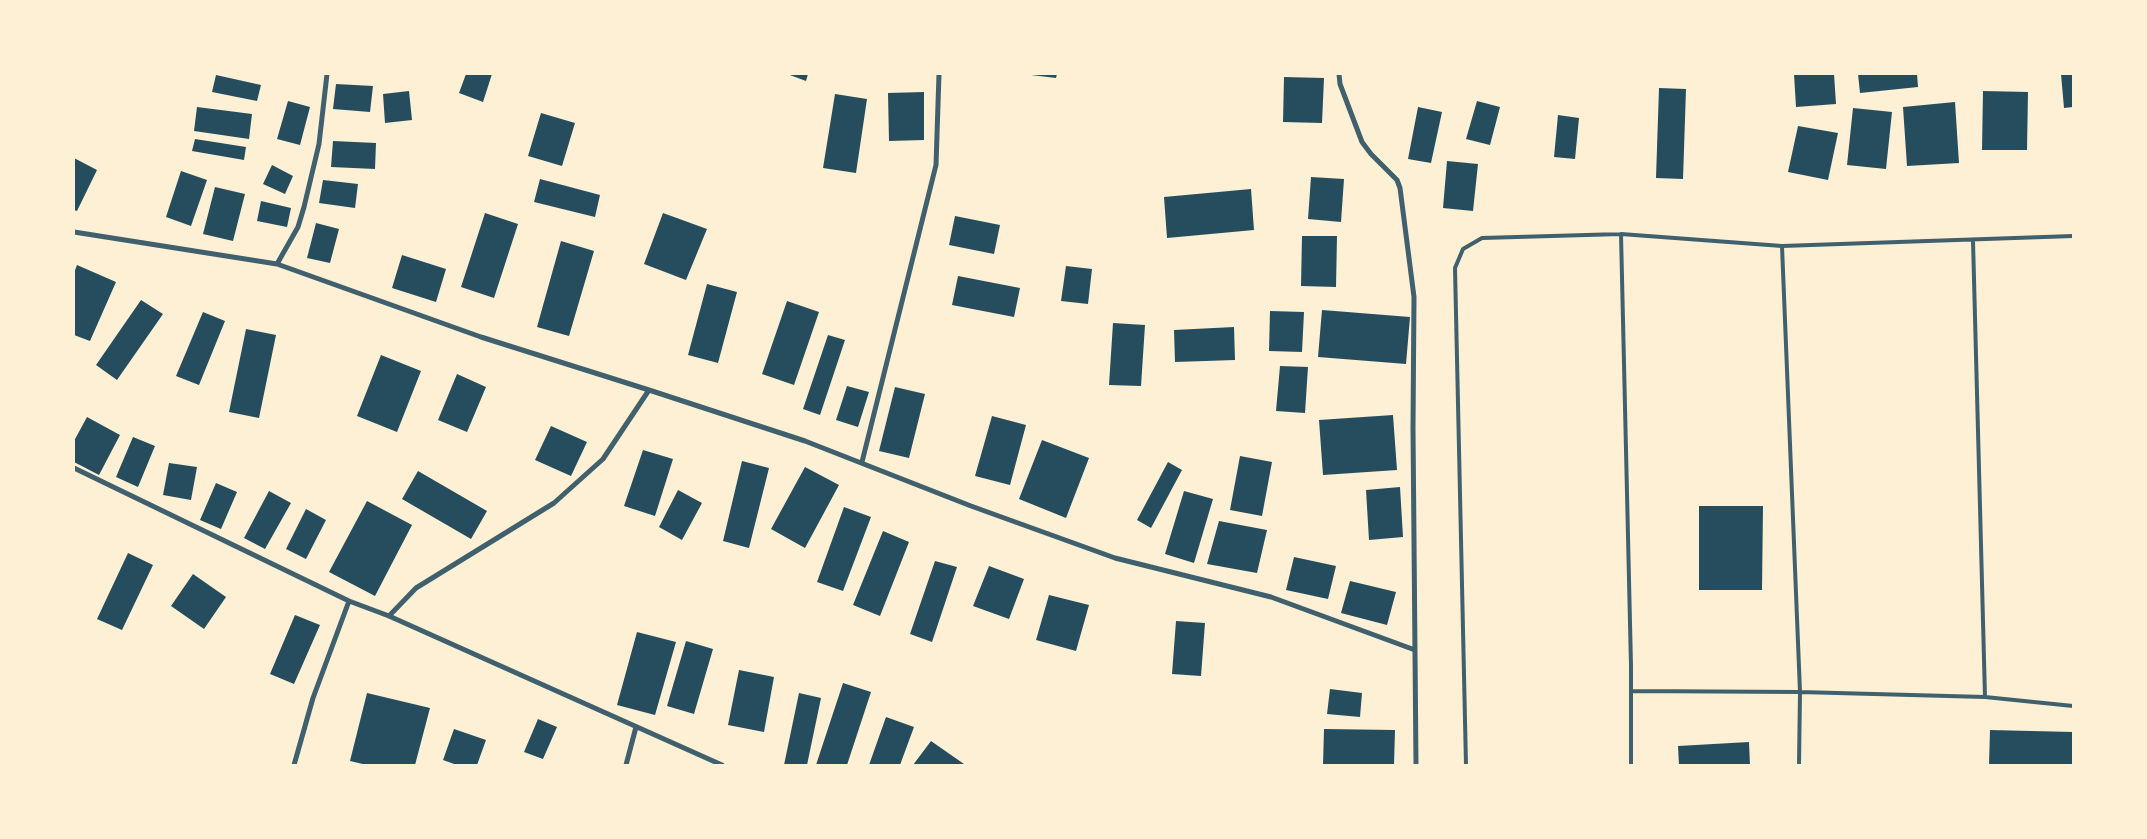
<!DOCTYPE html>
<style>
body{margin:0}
#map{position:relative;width:2147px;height:839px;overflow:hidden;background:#fdf0d5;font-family:"Alegreya Sans",sans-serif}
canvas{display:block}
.frame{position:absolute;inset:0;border:75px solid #fdf0d5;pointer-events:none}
</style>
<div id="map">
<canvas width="2147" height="839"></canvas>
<div class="frame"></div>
</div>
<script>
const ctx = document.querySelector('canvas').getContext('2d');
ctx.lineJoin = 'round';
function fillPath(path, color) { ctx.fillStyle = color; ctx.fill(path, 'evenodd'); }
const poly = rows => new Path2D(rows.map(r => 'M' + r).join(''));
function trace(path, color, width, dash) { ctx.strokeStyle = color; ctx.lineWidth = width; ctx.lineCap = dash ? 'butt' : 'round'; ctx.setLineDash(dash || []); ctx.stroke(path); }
const building = poly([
 [466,74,492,74,483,102,459,93],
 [787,74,808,74,806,81],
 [1023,74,1057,74,1056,78],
 [1794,74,1834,74,1836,104,1796,107],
 [1858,74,1917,74,1918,87,1860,93],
 [2061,74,2073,74,2073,107,2064,108],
 [216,75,261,85,257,101,212,92],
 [1284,77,1324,78,1322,123,1283,122],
 [336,84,373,86,370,112,333,109],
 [1659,88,1686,89,1683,179,1656,178],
 [409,91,412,120,385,123,383,94],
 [1983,91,2028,92,2027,150,1982,150],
 [924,92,924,140,889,141,888,93],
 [835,94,867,99,856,173,823,168],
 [288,101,310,107,300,145,277,139],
 [1477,101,1500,107,1490,145,1466,139],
 [1955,102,1959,163,1907,166,1903,107],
 [197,107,252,114,249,139,194,131],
 [1418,107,1442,112,1431,163,1408,159],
 [1853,108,1892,112,1886,169,1847,165],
 [541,113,575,123,562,166,528,156],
 [1558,115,1579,118,1575,159,1554,157],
 [1798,126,1838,133,1828,180,1788,172],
 [195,139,246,147,244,160,192,151],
 [333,141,376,143,375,169,331,167],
 [74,158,97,170,77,211,74,210],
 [1447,161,1478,164,1473,211,1443,208],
 [272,165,293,176,285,194,263,184],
 [181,171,207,180,191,226,166,217],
 [1311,177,1344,179,1341,222,1308,219],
 [540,179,600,195,595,217,534,202],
 [323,180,358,184,355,208,319,203],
 [215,187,245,194,233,241,203,234],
 [1251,189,1254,230,1167,238,1164,197],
 [261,201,291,208,287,227,257,221],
 [485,213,518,224,494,298,461,287],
 [663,213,707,229,686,280,644,264],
 [955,216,1000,225,994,254,949,245],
 [316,223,339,229,330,263,307,258],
 [1302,236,1337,236,1336,287,1301,286],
 [561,241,594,251,569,336,537,327],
 [402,255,446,269,436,302,392,288],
 [77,265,116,282,90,341,74,335,74,273],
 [1066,266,1092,269,1088,304,1061,301],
 [958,276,1020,288,1014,317,952,305],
 [707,284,737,292,718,363,688,355],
 [141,300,163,314,117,380,96,365],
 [787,301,819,312,794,385,762,374],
 [1322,310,1410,317,1406,364,1318,357],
 [1270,311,1304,312,1302,352,1269,351],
 [203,312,225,321,199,385,176,376],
 [1113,323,1145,325,1141,386,1109,385],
 [1234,327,1235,360,1175,362,1174,330],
 [246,329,276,335,259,418,229,412],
 [828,335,845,340,820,415,803,409],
 [381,355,421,371,397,432,357,416],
 [1280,366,1308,367,1305,413,1276,411],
 [457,374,486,387,467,432,438,420],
 [847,386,869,392,858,427,836,420],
 [895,387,925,394,909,458,879,451],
 [1393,415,1397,470,1323,475,1319,420],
 [992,416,1026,425,1010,485,975,476],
 [87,417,120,435,99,475,74,462,74,441],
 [551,426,587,442,571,476,535,460],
 [133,437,155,446,138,487,116,477],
 [1042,440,1089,458,1066,518,1019,499],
 [643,450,673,459,655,516,624,506],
 [1240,456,1272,462,1262,516,1230,510],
 [742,461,769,468,749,548,723,541],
 [1168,462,1182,470,1151,528,1137,520],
 [169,463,197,467,191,500,163,495],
 [805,467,839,485,805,548,771,529],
 [418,471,487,511,471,539,402,499],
 [216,483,237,492,221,529,200,520],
 [1400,487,1403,537,1369,540,1366,490],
 [678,490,702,503,682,540,659,527],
 [269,491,291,503,265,549,244,538],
 [1184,491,1213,499,1194,563,1165,554],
 [367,501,412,525,375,596,329,572],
 [1699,506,1763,506,1762,590,1699,590],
 [844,507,871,517,843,591,817,582],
 [306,509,326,520,306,559,286,549],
 [1219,521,1267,530,1257,573,1207,564],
 [883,531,909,542,880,616,853,605],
 [128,553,153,565,122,630,97,619],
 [1294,557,1336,566,1328,599,1286,590],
 [935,561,957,567,932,642,910,634],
 [989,566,1024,579,1009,619,973,606],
 [193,574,226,597,204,629,171,606],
 [1350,581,1396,592,1387,625,1341,613],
 [1049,595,1089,605,1076,651,1036,640],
 [295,615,320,625,294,684,270,674],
 [1176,621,1205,623,1201,676,1172,674],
 [637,632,676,642,655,715,617,705],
 [686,641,713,649,694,714,667,706],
 [739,670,774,677,764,732,728,725],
 [843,683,871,692,847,765,816,765],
 [1330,689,1362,693,1360,717,1327,714],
 [367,693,430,708,415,765,367,765,350,761],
 [799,693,821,698,807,765,784,765],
 [886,717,914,727,900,765,869,765],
 [538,719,557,727,543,759,524,752],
 [454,729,486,740,477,765,457,765,443,760],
 [1324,729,1395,730,1394,765,1323,765],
 [1990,730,2073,732,2073,765,1989,765],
 [931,741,964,764,963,765,913,765],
 [1749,742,1750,765,1679,765,1678,746]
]);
const service = poly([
 [1621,234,1782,246,1800,692,1631,691],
 [1973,241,1985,697],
 [1782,246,2073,236],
 [1466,765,1455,268,1463,249,1482,238,1621,234,1631,666,1631,765],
 [1799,765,1800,692,1985,697,2073,706]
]);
const minor = poly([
 [1339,74,1340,84,1362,142,1371,154,1397,180,1400,188,1414,297,1413,428,1416,765],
 [74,232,277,264,481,337,649,390],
 [277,264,298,227,304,207,319,144,327,74],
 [862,462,936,165,939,74],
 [74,468,349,601,389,616,722,765],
 [389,616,416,588,554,503,603,459,649,390,805,441,971,506,1115,558,1271,597,1415,650],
 [294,765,313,698,349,601],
 [626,765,636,727]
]);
fillPath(building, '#264d5e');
trace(service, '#3f606c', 4);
trace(minor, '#3f606c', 5);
</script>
